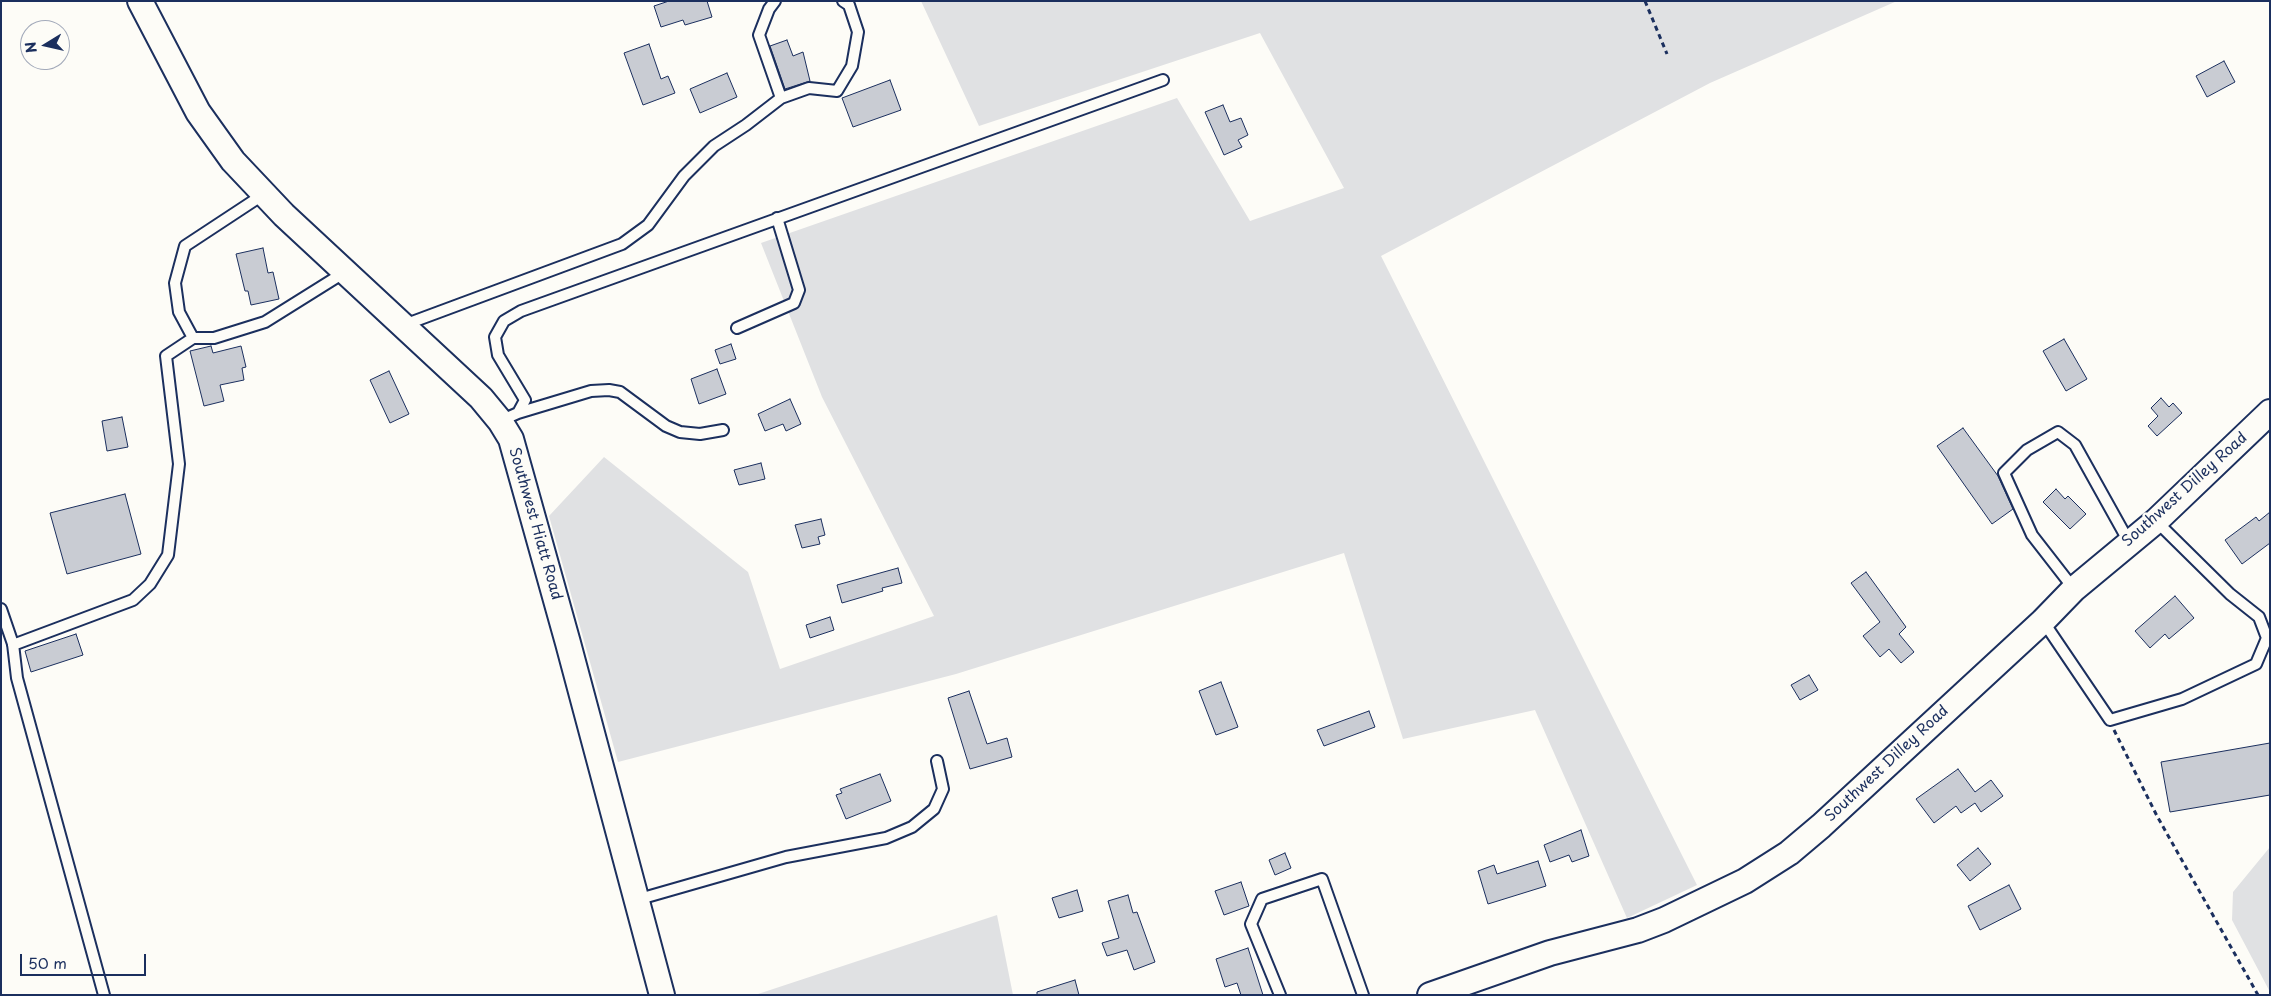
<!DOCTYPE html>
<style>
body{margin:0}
#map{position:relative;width:2271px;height:996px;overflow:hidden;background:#fdfcf7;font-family:"Playpen Sans",sans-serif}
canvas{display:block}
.frame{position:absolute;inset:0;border:2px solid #1b2f5e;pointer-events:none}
.north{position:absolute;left:20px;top:20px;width:50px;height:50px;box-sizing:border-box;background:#fdfcf7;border:1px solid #a3aaba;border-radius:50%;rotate:261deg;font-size:14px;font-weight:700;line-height:20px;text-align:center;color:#1b2f5e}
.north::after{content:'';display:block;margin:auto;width:18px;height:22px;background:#1b2f5e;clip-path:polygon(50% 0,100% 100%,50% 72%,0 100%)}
.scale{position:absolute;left:20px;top:954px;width:126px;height:22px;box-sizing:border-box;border:2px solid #1b2f5e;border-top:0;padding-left:6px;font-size:15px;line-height:18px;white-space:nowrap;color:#1b2f5e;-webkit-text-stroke:4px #fdfcf7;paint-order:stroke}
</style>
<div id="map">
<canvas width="2271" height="996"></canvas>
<div class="frame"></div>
<div class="north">N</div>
<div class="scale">50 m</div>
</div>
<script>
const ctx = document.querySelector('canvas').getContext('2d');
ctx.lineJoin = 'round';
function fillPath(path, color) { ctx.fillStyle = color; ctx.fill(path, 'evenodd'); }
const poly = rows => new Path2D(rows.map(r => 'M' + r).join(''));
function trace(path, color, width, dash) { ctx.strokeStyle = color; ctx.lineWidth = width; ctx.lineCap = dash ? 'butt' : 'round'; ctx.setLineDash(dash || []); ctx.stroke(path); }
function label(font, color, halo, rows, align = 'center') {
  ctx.font = font + ' "Playpen Sans",sans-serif'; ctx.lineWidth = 5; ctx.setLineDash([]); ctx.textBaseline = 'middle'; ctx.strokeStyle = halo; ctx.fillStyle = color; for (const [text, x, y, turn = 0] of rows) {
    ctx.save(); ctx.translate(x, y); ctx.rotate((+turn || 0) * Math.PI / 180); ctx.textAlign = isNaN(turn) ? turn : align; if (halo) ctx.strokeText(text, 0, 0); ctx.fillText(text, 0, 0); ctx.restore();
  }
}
const green = poly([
 [921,1,1897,1,1710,83,1381,256,1697,885,1627,918,1535,710,1403,739,1344,553,956,674,618,762,549,516,604,457,748,572,780,669,934,616,822,397,761,243,1177,98,1250,221,1344,188,1260,33,979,126],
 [2270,847,2270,992,2232,920,2233,892],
 [997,915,1013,995,755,995]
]);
const building = poly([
 [669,1,707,1,712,17,685,25,683,20,661,27,654,6,669,1],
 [787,40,793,56,803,52,810,81,785,89,770,46,787,40],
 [649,44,661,79,668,76,675,93,643,105,624,53,649,44],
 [2224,61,2235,82,2207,97,2196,76,2224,61],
 [727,73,737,97,700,113,690,89,727,73],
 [890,80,901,110,853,127,842,98,890,80],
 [1223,105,1230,122,1241,118,1248,135,1238,140,1242,147,1224,155,1205,112,1223,105],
 [263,248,268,273,273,272,279,299,251,305,248,291,245,291,236,254,263,248],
 [2064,339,2087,379,2066,391,2043,351,2064,339],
 [731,344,736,359,720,364,715,350,731,344],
 [211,346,213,353,241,346,246,367,242,368,244,380,220,385,224,401,204,406,190,351,211,346],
 [717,369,726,394,699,404,691,379,717,369],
 [389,371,409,414,390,423,370,380,389,371],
 [2161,398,2169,407,2173,403,2182,413,2157,436,2148,426,2158,416,2151,408,2161,398],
 [790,399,801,424,786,431,783,424,765,431,758,414,790,399],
 [122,417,128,447,107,451,102,421,122,417],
 [1963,428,1998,476,2013,509,1992,524,1937,446,1963,428],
 [761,463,765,479,739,485,734,470,761,463],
 [2056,489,2065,499,2068,496,2086,514,2070,529,2043,502,2056,489],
 [125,494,141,554,67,574,50,513,125,494],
 [2270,512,2270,543,2242,564,2225,540,2256,517,2259,521,2270,512],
 [821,519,825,535,818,537,820,544,802,548,795,525,821,519],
 [898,568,902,583,882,588,883,591,842,603,837,585,898,568],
 [1866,572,1906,627,1899,634,1914,652,1901,663,1889,649,1880,657,1863,636,1880,622,1851,583,1866,572],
 [2175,596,2194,618,2169,639,2165,634,2150,648,2135,631,2175,596],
 [830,617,834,630,810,638,806,625,830,617],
 [76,634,83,655,31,672,25,651,76,634],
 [1809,675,1818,690,1800,700,1791,685,1809,675],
 [1221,682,1238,727,1216,735,1199,691,1221,682],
 [969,691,987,744,1007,738,1012,757,970,769,948,698,969,691],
 [1369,711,1375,727,1324,746,1317,730,1369,711],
 [2270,743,2270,795,2170,812,2161,762,2270,743],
 [1958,769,1975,792,1991,780,2003,796,1981,812,1975,803,1961,813,1956,806,1934,823,1916,799,1958,769],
 [880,774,891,801,846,819,836,795,842,793,840,789,880,774],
 [1581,830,1589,856,1572,862,1569,855,1550,862,1544,845,1581,830],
 [1978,848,1991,864,1970,881,1957,865,1978,848],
 [1285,853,1291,868,1275,875,1269,860,1285,853],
 [1538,861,1546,886,1488,904,1478,871,1494,865,1497,874,1538,861],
 [1241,882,1249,906,1224,915,1215,891,1241,882],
 [2009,885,2021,909,1980,930,1968,906,2009,885],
 [1077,890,1083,911,1059,918,1052,898,1077,890],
 [1128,895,1133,913,1137,912,1155,962,1134,970,1127,950,1107,956,1102,943,1119,938,1108,901,1128,895],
 [1248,948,1263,995,1241,995,1237,983,1225,987,1216,959,1248,948],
 [1075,980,1079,995,1037,995,1037,992,1075,980]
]);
const path = poly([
 [1645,1,1667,54],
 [2114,730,2157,816,2258,995]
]);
const service = poly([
 [775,1,769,9,759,35,781,98],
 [264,194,185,246,175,283,179,312,193,338,214,338,265,322,345,272],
 [404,325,622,244,648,225,684,176,714,146,746,125,781,98,809,88,837,91,852,66,858,32,849,5,843,1],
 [737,328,794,303,799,290,777,218],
 [518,413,591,391,609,390,620,392,666,426,680,432,700,434,723,430],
 [500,421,518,413,525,400,498,355,495,337,504,321,521,311,1163,80],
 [2074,589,2032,535,2004,473,2027,450,2058,432,2075,445,2129,542],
 [1,609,13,644,17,678,104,995],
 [2043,621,2110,720,2182,699,2256,664,2267,638,2259,617,2230,594,2156,521],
 [13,645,133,600,150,584,168,555,179,464,166,356,193,338],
 [636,900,786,857,886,838,912,827,934,809,943,789,937,761],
 [1280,995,1251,924,1262,899,1322,879,1363,995]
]);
const tertiary = poly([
 [140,1,198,112,233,161,284,215,481,398,500,421,511,439,568,643,662,995],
 [1430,995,1550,953,1638,930,1664,920,1745,881,1789,853,1821,826,2043,621,2074,589,2156,521,2270,412]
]);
const streetNames = [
 ["Southwest Dilley Road",2185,490,-42],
 ["Southwest Hiatt Road",535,524,74],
 ["Southwest Dilley Road",1887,764,-43]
];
fillPath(green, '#e0e1e3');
fillPath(building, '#c9ccd3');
trace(building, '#1b2f5e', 1);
trace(service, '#1b2f5e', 14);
trace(tertiary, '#1b2f5e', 28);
trace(path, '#1b2f5e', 3, [5, 4]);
trace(service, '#fdfcf7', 10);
trace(tertiary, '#fdfcf7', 24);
label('15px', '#1b2f5e', '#fdfcf7', streetNames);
</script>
